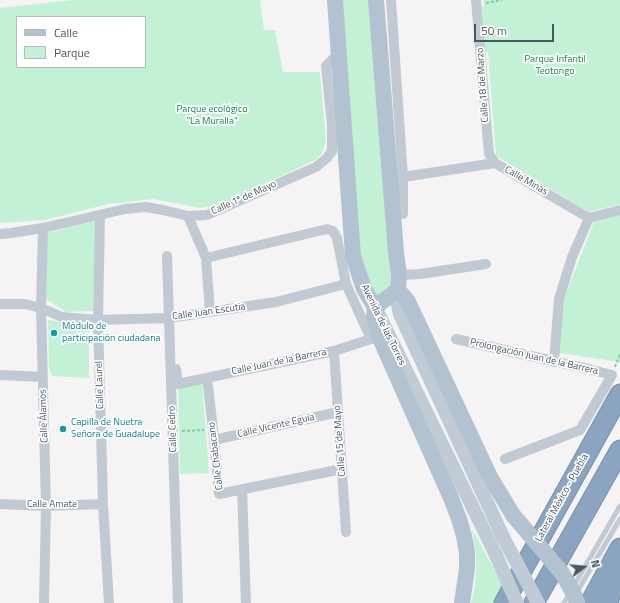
<!DOCTYPE html>
<meta charset="utf-8">
<style>
body{margin:0}
#map{position:relative;width:620px;height:603px;overflow:hidden;background:#f5f3f3;font-family:"Titillium Web",sans-serif}
canvas{display:block}
.legend{position:absolute;left:16px;top:16px;width:130px;height:52px;box-sizing:border-box;background:#fff;border:1px solid #b7bbc0;margin:0;padding:5px 7px;list-style:none;font-size:12px;color:#4a5661}
.legend li{display:flex;align-items:center;gap:8px;height:20px}
.legend b{width:20px;border:1px solid #b7bbc0}
.north{position:absolute;left:564px;top:547px;width:40px;height:40px;-webkit-text-stroke:3px #fff;paint-order:stroke;rotate:74deg;font-size:11px;font-weight:700;line-height:16px;text-align:center;color:#4a5661}
.north::after{content:'';display:block;margin:auto;width:14px;height:18px;background:#4a5661;clip-path:polygon(50% 0,100% 100%,50% 72%,0 100%)}
.scale{position:absolute;left:474px;top:24px;width:80px;height:18px;box-sizing:border-box;border:2px solid #4a5661;border-top:0;padding-left:5px;font-size:12px;line-height:14px;white-space:nowrap;color:#4a5661;-webkit-text-stroke:3px #fff;paint-order:stroke}
</style>
<div id="map">
<canvas width="620" height="603"></canvas>
<ul class="legend">
<li><b style="height:5px;background:#b3c2d1"></b>Calle</li>
<li><b style="height:11px;background:#c3f1d5"></b>Parque</li>
</ul>
<div class="north">N</div>
<div class="scale">50 m</div>
</div>
<script>
const ctx = document.querySelector('canvas').getContext('2d');
ctx.lineJoin = 'round';
function fillPath(path, color) { ctx.fillStyle = color; ctx.fill(path, 'evenodd'); }
const poly = rows => new Path2D(rows.map(r => 'M' + r).join(''));
function trace(path, color, width, dash) { ctx.strokeStyle = color; ctx.lineWidth = width; ctx.lineCap = dash ? 'butt' : 'round'; ctx.setLineDash(dash || []); ctx.stroke(path); }
function label(font, color, halo, rows, align = 'center') {
  ctx.font = font + ' "Titillium Web",sans-serif'; ctx.lineWidth = 3.5; ctx.setLineDash([]); ctx.textBaseline = 'middle'; ctx.strokeStyle = halo; ctx.fillStyle = color; for (const [text, x, y, turn = 0] of rows) {
    ctx.save(); ctx.translate(x, y); ctx.rotate((+turn || 0) * Math.PI / 180); ctx.textAlign = isNaN(turn) ? turn : align; if (halo) ctx.strokeText(text, 0, 0); ctx.fillText(text, 0, 0); ctx.restore();
  }
}
const green = poly([
 [73,0,260,0,264,30,275,30,283,72,320,72,326,140,322,154,315,160,222,204,200,208,153,199,108,204,45,220,0,223,0,8],
 [17,17,145,17,145,67,17,67],
 [341,0,370,0,391,270,390,288,380,296,374,295,358,256],
 [483,0,620,0,620,204,589,212,496,156,488,52,485,52,482,7,484,6],
 [620,215,620,362,559,353,563,301,594,222],
 [96,221,93,311,66,312,46,299,47,233],
 [48,320,89,326,89,378,52,376,49,367],
 [202,381,209,473,180,474,178,386],
 [472,529,505,589,496,603,471,603,475,586,476,572,476,554]
]);
const path = poly([
 [486,3,502,0],
 [615,367,620,354],
 [182,431,204,430]
]);
const street = poly([
 [391,0,403,177,403,214],
 [476,0,489,154,495,163],
 [403,177,495,163,589,218,620,210],
 [100,215,98,320,103,504,109,603],
 [188,216,206,258,210,312],
 [43,228,41,308,46,506,44,603],
 [0,234,11,233,43,228,125,209,146,207,163,210,188,216,207,215,316,167,327,158,332,151,332,125,326,66,338,54],
 [167,256,178,603],
 [206,258,327,229,333,231,337,238,346,284,371,339],
 [399,275,420,274,486,264],
 [0,304,25,304,41,308,62,317,98,320,169,318,276,302,346,284],
 [456,339,584,368,612,375,580,430,505,459],
 [334,351,346,532],
 [554,362,559,299,572,257,589,218],
 [176,369,178,384,334,351,377,337],
 [0,375,42,377],
 [207,378,213,429,219,494,342,469],
 [214,440,338,412],
 [242,489,246,603],
 [0,504,46,506,103,504]
]);
const secondary = poly([
 [398,290,398,305,400,314,503,537],
 [377,311,496,555]
]);
const primary = poly([
 [335,0,353,256,364,289,375,307],
 [376,0,396,252,399,275,398,290],
 [398,290,375,307,374,316,379,336,451,498,459,519,464,536,467,552,467,569,462,603],
 [398,290,407,300,419,325,489,475,513,515]
]);
const highway = poly([
 [504,603,620,394],
 [534,603,620,450],
 [590,603,620,548],
 [608,603,614,584,620,571]
]);
const laneBridge = poly([
 [577,592,620,519],
 [564,603,620,506]
]);
const secondaryBridge = poly([
 [503,537,538,603],
 [496,555,517,603]
]);
const primaryBridge = poly([
 [513,515,562,573,574,594,577,603]
]);
const markers = [
 [54,333,4,"#0f9aa8"],
 [63,429,4,"#0f9aa8"]
];
const parkNames = [
 ["Parque Infantil",555,60],
 ["Teotongo",555,72],
 ["Parque ecológico",212,110],
 ["\"La Muralla\"",212,122]
];
const streetNames = [
 ["Calle 18 de Marzo",483,85,-94],
 ["Calle Minas",526,181,30],
 ["Calle 1º de Mayo",244,198,-24],
 ["Calle Juan Escutia",209,312,-8],
 ["Avenida de las Torres",383,325,64],
 ["Prolongación Juan de la Barrera",534,357,13],
 ["Calle Juan de la Barrera",279,362,-12],
 ["Calle Laurel",100,385,-92],
 ["Calle Álamos",44,416,-92],
 ["Calle Vicente Eguía",276,426,-13],
 ["Calle Cedro",173,429,-92],
 ["Calle 15 de Mayo",340,441,-94],
 ["Calle Chabacano",216,456,-97],
 ["Lateral México - Puebla",562,498,-61],
 ["Calle Amate",52,505]
];
const cultureNames = [
 ["Módulo de",62,327],
 ["participación ciudadana",62,339],
 ["Capilla de Nuetra",71,423],
 ["Señora de Guadalupe",71,435]
];
fillPath(green, '#c3f1d5');
trace(highway, '#7690ad', 21);
trace(path, '#7ad0a6', 2, [3, 2]);
trace(street, '#c1cad2', 10);
trace(secondary, '#c1cbd6', 14);
trace(primary, '#b3c2d1', 16);
trace(highway, '#8ba5c1', 19);
trace(laneBridge, '#c1cad2', 5);
trace(secondaryBridge, '#c1cbd6', 14);
trace(primaryBridge, '#b3c2d1', 16);
for (const [x, y, r, color] of markers) { const dot = new Path2D(); dot.arc(x, y, r, 0, 2 * Math.PI); ctx.fillStyle = color; ctx.fill(dot); trace(dot, '#fff', 1.5); }
label('10px', '#17864f', '#fff', parkNames);
label('10px', '#4a5661', '#fff', streetNames);
label('10px', '#0d838f', '#fff', cultureNames, 'left');
</script>
